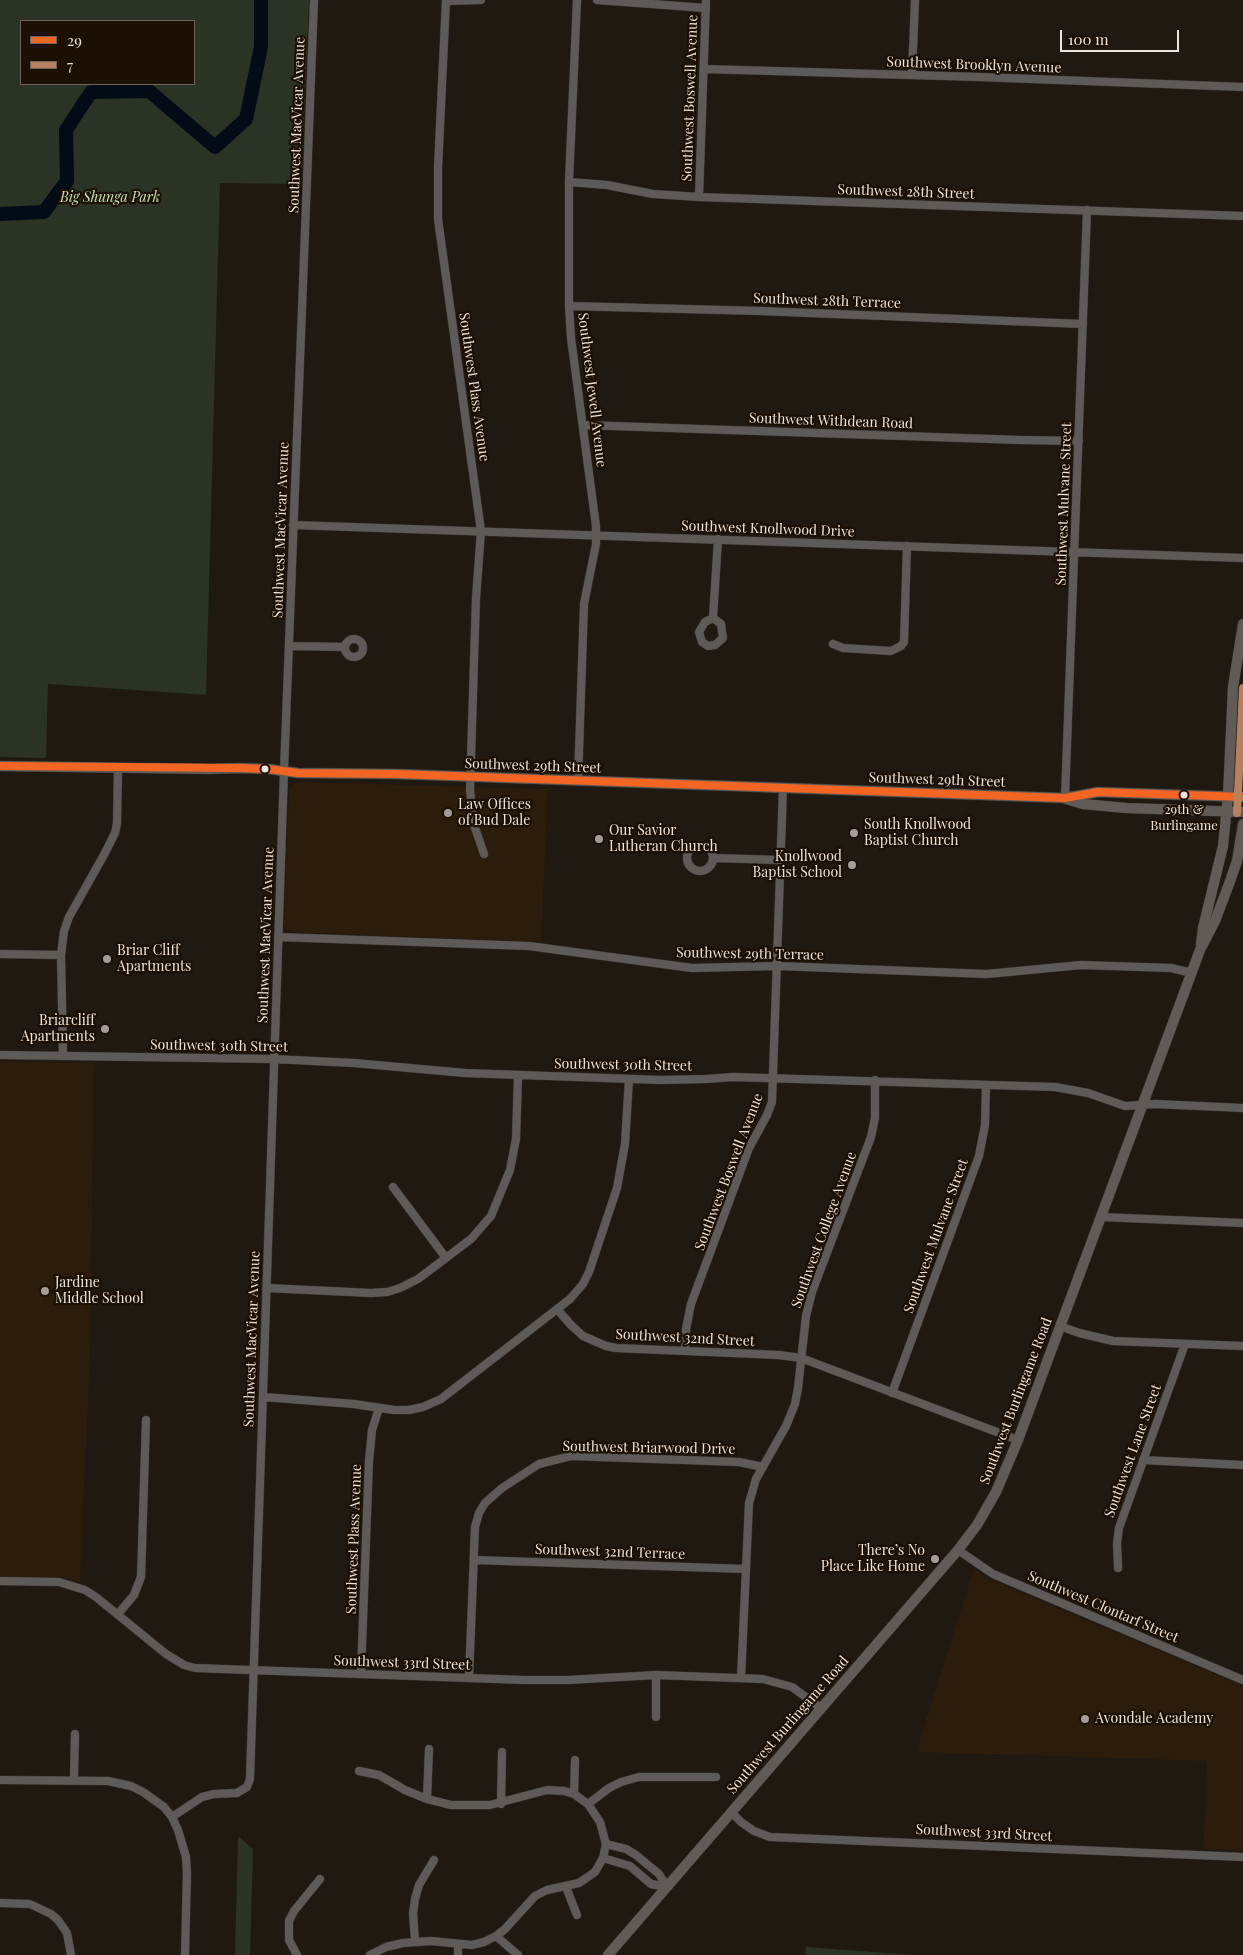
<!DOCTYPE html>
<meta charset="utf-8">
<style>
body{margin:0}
#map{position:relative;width:1243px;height:1955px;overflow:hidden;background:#1f1912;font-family:"Playfair Display",serif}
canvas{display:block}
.legend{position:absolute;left:20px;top:20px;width:175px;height:65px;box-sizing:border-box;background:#1c1004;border:1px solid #6f645a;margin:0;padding:6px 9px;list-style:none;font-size:15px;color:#ece3db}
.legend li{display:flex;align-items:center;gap:10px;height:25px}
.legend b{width:25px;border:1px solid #6f645a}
.scale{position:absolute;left:1060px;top:30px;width:119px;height:22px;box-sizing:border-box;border:2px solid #ece3db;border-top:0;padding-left:6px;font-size:15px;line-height:18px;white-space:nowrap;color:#ece3db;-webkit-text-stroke:4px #1c1004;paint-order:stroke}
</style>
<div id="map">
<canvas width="1243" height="1955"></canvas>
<ul class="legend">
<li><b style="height:6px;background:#f26522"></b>29</li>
<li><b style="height:6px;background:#b6815c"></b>7</li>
</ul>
<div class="scale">100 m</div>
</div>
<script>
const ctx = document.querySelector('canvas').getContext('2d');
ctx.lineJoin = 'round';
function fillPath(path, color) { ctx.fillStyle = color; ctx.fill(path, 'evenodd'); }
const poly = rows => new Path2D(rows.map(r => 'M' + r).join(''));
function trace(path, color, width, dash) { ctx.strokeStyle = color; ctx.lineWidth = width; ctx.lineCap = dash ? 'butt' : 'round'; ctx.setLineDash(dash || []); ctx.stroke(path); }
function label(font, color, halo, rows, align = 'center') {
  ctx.font = font + ' "Playfair Display",serif'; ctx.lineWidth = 4.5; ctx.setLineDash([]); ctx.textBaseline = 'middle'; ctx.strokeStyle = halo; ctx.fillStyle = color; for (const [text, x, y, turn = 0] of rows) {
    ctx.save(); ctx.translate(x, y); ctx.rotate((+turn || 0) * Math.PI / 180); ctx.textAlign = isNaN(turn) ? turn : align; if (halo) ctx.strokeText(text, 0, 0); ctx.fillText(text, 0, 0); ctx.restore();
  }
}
const built = poly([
 [300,782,548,789,541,942,291,932,286,929,284,921,289,790,294,783],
 [0,1061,94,1063,90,1360,80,1582,65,1578,0,1576],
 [974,1568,984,1577,1243,1686,1243,1851,1203,1849,1207,1761,916,1752]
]);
const green = poly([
 [0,0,309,0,301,184,220,183,206,695,48,684,46,758,0,757],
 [194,21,194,84,21,84,21,21],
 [238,1836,253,1849,250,1955,235,1955],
 [806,1947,913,1955,805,1955]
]);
const river = poly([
 [0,214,44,212,67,181,66,130,91,92,149,91,215,147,246,119,261,47,261,0]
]);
const minor = poly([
 [446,0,438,168,438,219,481,531,476,598,470,790,474,825,484,854],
 [577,0,569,182,569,306,571,338,596,526,596,544,584,604,578,781],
 [597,0,706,8],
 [446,1,481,0],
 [704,69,979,77,1243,87],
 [912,75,915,0],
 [569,182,607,185,653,194,699,197,1243,216],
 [699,197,706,0],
 [569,306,760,311,1083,324],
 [583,425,1020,440,1079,441],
 [293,525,1243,558],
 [713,618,721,624,723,638,715,645,708,646,702,642,699,632,705,622,713,618,718,539],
 '345 648a9 9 0 1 1 18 0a9 9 0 1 1-18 0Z',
 [833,644,843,648,891,651,901,646,904,642,907,546],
 [289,646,345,647],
 [1065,798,1087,210],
 '687 858a13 13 0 1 1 26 0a13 13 0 1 1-26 0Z',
 [713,858,780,860],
 [278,937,529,946,692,968,778,966,987,974,1081,965,1171,968,1192,973],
 [0,954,61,955],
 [0,1055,273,1059,354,1063,465,1073,661,1080,706,1079,733,1077,1055,1087,1088,1093,1125,1106,1155,1104,1243,1108],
 [63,1056,61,955,64,931,69,917,105,853,115,833,117,823,118,768],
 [393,1187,446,1258],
 [1101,1217,1243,1223],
 [267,1288,371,1293,387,1292,400,1288,418,1279,471,1239,491,1216,510,1170,516,1139,518,1075],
 [557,1309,571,1325,583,1336,606,1346,616,1348,779,1355,801,1358,1018,1440],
 [1060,1326,1079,1333,1113,1341,1243,1346],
 [685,1351,686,1329,691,1304,749,1148,767,1115,772,1102,783,788],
 [892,1393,979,1156,985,1125,986,1085],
 [263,1397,354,1404,394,1410,409,1410,423,1407,441,1399,570,1299,583,1284,589,1272,617,1188,625,1144,629,1079],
 [1143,1460,1243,1465],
 [958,1550,993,1574,1243,1680],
 [474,1560,746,1569],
 [1118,1568,1117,1543,1119,1528,1185,1344],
 [0,1581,59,1582,85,1590,96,1597,166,1654,184,1665,195,1668,524,1680,568,1680,656,1675,763,1679,792,1687,821,1708],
 [118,1614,134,1595,141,1577,146,1420],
 [361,1673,369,1461,372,1430,379,1408],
 [656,1675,656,1717],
 [469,1678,475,1527,479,1513,485,1503,502,1488,539,1464,571,1456,739,1462,763,1467],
 [741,1678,749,1503,756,1479,786,1426,795,1404,798,1388,806,1316,812,1292,871,1137,875,1118,875,1080],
 [359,1771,379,1775,405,1790,427,1799,451,1805,490,1805,547,1790,564,1791,574,1794,588,1804,600,1822,606,1844,603,1858,595,1872,579,1883,547,1890,535,1896,505,1929,496,1936],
 [0,1780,108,1781,131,1786,143,1792,164,1807,172,1817,178,1830,186,1857,187,1874,185,1955],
 [74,1780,75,1734],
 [574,1794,575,1760],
 [427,1799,429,1749],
 [501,1804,502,1752],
 [588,1804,609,1788,621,1782,639,1777,716,1777],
 [731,1812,741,1822,754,1831,770,1837,1243,1857],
 [172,1817,202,1797,214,1794,237,1793,247,1787,250,1779,284,771,314,0],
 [606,1844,626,1849,636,1855,659,1874,667,1887],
 [603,1858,630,1866,651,1884,667,1887],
 [566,1887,577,1915],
 [0,1903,30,1904,51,1914,58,1920,67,1933,71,1955],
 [415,1941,413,1913,415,1899,419,1885,434,1860],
 [458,1945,458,1955],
 [297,1955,289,1940,289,1921,294,1911,320,1879],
 [370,1955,386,1947,403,1943,431,1941,472,1945,484,1942,496,1936,518,1955]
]);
const major = poly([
 [0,766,209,769,239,768,269,769,298,773,397,774,1065,798,1098,792,1243,797],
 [1066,799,1083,804,1126,808,1243,812],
 [1201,944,1203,928,1223,846,1228,796,1233,687,1243,624],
 [608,1955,958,1550,977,1525,996,1492,1018,1440,1200,950,1215,921,1229,884,1237,861,1243,824]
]);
const bus1 = poly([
 [0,766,239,768,269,769,298,773,397,774,1065,798,1098,792,1243,797]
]);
const bus2 = poly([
 [1237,813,1243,688]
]);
const markers = [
 [265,769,4.5,"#ece3db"],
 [1184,795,4.5,"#ece3db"],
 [448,813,5,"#a49c95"],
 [854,833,5,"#a49c95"],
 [599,839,5,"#a49c95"],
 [852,865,5,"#a49c95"],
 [107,959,5,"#a49c95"],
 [105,1029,5,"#a49c95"],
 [45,1291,5,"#a49c95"],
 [935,1559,5,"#a49c95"],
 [1085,1719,5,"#a49c95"]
];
const busNames = [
 ["29th &",1184,810],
 ["Burlingame",1184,826]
];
const streetNames = [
 ["Southwest Brooklyn Avenue",974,65,2],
 ["Southwest Boswell Avenue",690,98,-88],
 ["Southwest MacVicar Avenue",297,125,-88],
 ["Southwest 28th Street",906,192,2],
 ["Southwest 28th Terrace",827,301,2],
 ["Southwest Plass Avenue",474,387,82],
 ["Southwest Jewell Avenue",592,390,83],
 ["Southwest Withdean Road",831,421,2],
 ["Southwest Mulvane Street",1064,504,-88],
 ["Southwest Knollwood Drive",768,529,2],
 ["Southwest MacVicar Avenue",281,530,-88],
 ["Southwest 29th Street",533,766,2],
 ["Southwest 29th Street",937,780,2],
 ["Southwest MacVicar Avenue",266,935,-88],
 ["Southwest 29th Terrace",750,954,1],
 ["Southwest 30th Street",219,1046,1],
 ["Southwest 30th Street",623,1065,1],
 ["Southwest Boswell Avenue",729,1172,-69],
 ["Southwest College Avenue",824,1230,-70],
 ["Southwest Mulvane Street",936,1236,-70],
 ["Southwest 32nd Street",685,1338,3],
 ["Southwest MacVicar Avenue",252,1339,-88],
 ["Southwest Burlingame Road",1016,1401,-69],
 ["Southwest Briarwood Drive",649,1448,1],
 ["Southwest Lane Street",1133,1451,-70],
 ["Southwest Plass Avenue",354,1539,-88],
 ["Southwest 32nd Terrace",610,1552,2],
 ["Southwest Clontarf Street",1103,1607,23],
 ["Southwest 33rd Street",402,1663,2],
 ["Southwest Burlingame Road",788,1725,-49],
 ["Southwest 33rd Street",984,1833,3]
];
const parkNames = [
 ["Big Shunga Park",110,198]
];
const poiNames = [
 ["Law Offices",458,805],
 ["of Bud Dale",458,821],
 ["South Knollwood",864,825],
 ["Baptist Church",864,841],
 ["Our Savior",609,831],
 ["Lutheran Church",609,847],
 ["Knollwood",842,857,"right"],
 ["Baptist School",842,873,"right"],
 ["Briar Cliff",117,951],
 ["Apartments",117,967],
 ["Briarcliff",95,1021,"right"],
 ["Apartments",95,1037,"right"],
 ["Jardine",55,1283],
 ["Middle School",55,1299],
 ["There’s No",925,1551,"right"],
 ["Place Like Home",925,1567,"right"],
 ["Avondale Academy",1095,1719]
];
fillPath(built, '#2c1c0b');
fillPath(green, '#2b3324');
trace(river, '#030b17', 14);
trace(minor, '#3b352f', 9);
trace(major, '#3b352f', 11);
trace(minor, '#5d5a58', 8);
trace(major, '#605b57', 10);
trace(bus1, '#f26522', 8);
trace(bus2, '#b6815c', 8);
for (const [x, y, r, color] of markers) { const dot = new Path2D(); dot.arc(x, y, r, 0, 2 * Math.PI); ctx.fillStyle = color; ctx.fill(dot); trace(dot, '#1c1004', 2); }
label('13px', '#ece3db', '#1c1004', busNames);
label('14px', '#ece3db', '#1c1004', streetNames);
label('italic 14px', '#c1e2ad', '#1c1004', parkNames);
label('14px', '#ece3db', '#1c1004', poiNames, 'left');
</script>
